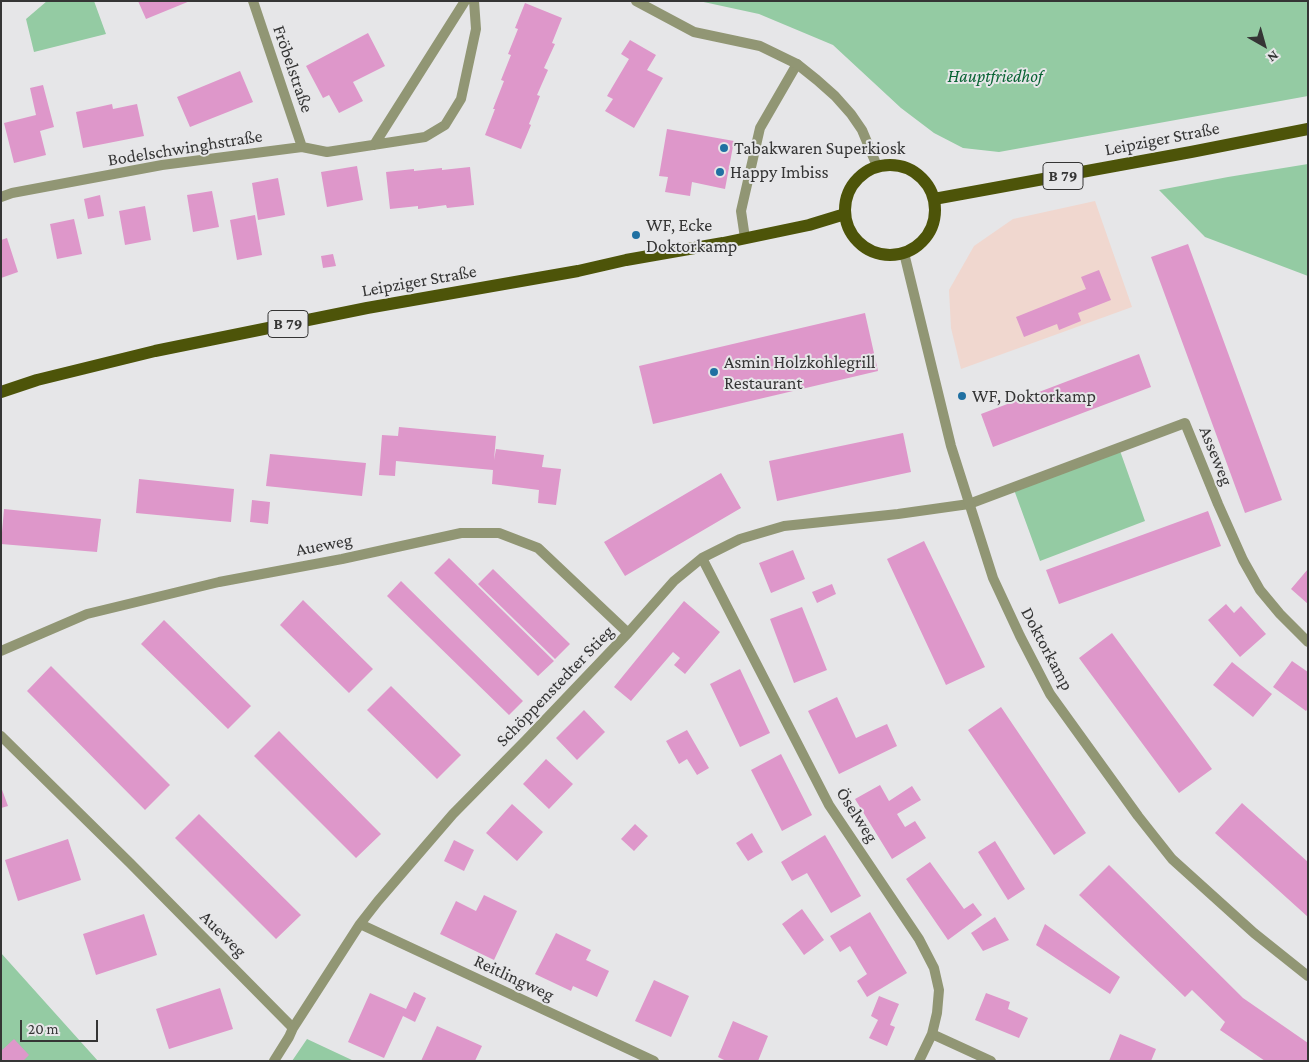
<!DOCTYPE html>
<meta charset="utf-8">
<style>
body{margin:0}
#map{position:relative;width:1309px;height:1062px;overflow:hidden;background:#e6e6e8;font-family:"Crimson Pro",serif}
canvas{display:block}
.frame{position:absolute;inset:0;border:2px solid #353535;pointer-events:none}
.north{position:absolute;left:1239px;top:20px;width:50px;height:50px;-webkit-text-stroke:4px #e6e6e8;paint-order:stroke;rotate:142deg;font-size:14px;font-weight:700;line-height:20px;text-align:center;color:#353535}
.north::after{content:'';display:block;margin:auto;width:18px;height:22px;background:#353535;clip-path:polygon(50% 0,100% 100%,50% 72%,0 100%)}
.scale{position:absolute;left:20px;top:1020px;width:78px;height:22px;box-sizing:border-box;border:2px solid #353535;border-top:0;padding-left:6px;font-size:15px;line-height:18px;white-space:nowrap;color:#353535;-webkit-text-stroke:4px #e6e6e8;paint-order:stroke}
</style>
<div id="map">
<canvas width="1309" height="1062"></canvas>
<div class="frame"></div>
<div class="north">N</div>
<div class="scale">20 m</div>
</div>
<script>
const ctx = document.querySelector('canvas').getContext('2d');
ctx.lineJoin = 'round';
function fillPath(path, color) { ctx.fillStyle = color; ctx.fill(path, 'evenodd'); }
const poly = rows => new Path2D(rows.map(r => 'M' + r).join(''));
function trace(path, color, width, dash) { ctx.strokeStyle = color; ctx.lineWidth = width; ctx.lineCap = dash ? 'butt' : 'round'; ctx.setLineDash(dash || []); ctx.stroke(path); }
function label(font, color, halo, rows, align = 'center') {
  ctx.font = font + ' "Crimson Pro",serif'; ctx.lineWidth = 4; ctx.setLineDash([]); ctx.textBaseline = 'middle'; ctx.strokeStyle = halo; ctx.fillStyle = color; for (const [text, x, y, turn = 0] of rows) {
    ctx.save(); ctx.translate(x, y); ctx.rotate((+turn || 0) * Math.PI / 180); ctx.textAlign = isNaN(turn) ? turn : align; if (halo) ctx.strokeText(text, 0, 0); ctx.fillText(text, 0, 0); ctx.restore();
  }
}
const commercial = poly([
 [1095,201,1132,307,961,369,951,328,949,290,974,246,1013,219]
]);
const green = poly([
 [47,1,94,1,106,34,34,52,26,19],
 [699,1,1308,1,1308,96,999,152,963,148,934,133,901,108,833,45,759,14],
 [1308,164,1308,276,1205,237,1159,190,1228,177],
 [1119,448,1145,521,1040,561,1013,487],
 [1,953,98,1061,1,1061],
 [307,1039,354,1061,292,1061]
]);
const building = poly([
 [138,1,190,1,146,19],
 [525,3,562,18,552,43,555,44,544,68,548,70,537,95,540,96,529,124,531,125,521,149,485,135,495,109,493,109,504,81,501,80,511,55,508,54,518,29,515,28],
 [368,33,385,66,353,82,363,101,339,113,329,95,323,98,306,66],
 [630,40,656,55,647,70,663,78,634,128,605,111,613,99,607,96,629,59,621,54],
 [240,71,253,102,190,127,177,97],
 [43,85,54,127,40,131,46,155,14,163,4,123,36,115,30,88],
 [112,104,113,109,137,104,144,136,83,148,76,112],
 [667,129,734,141,725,189,692,182,690,196,665,192,668,177,659,176],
 [357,166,363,200,327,207,321,172],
 [470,167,474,205,447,208,446,205,418,209,418,206,390,209,386,172,414,169,414,171,442,168,442,170],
 [278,178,285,215,258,220,252,183],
 [212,191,219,227,193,232,187,195],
 [100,195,104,216,88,219,84,199],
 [145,206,151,240,125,245,119,211],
 [255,215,262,255,237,260,230,220],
 [74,219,82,254,57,259,50,224],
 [7,238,18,272,1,278,1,240],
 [1188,244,1282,500,1245,513,1151,257],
 [333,254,336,266,323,268,321,256],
 [1099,270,1111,300,1078,313,1081,321,1059,330,1057,324,1024,337,1016,317,1086,289,1081,277],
 [865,313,878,371,653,424,639,366],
 [1139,354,1151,387,993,447,981,414],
 [399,427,496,436,494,460,496,449,544,455,542,467,561,469,556,505,538,503,539,490,492,484,493,470,396,461,395,476,379,475,382,435,398,436],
 [903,433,911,472,777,501,769,461],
 [270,454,366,463,362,496,266,486],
 [721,473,741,508,625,576,604,542],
 [139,479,234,489,231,522,136,513],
 [252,500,270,502,268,524,250,522],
 [4,509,101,519,97,552,1,544],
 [1208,511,1221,546,1059,604,1046,570],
 [924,541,985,667,946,685,887,559],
 [793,550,805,579,771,593,759,563],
 [449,558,554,661,538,676,434,573],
 [493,569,570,644,555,659,478,584],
 [1308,569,1308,604,1291,589],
 [401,581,523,701,509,715,387,596],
 [832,584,836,594,817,603,812,592],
 [303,600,373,669,349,693,280,625],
 [684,601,720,632,685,674,674,665,680,658,673,652,631,701,614,687],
 [1226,604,1234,613,1241,606,1266,634,1240,657,1208,620],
 [802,607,827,670,794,683,770,619],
 [164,620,251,706,228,729,141,644],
 [1112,633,1212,769,1179,793,1079,658],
 [1292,661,1308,672,1308,708,1306,711,1273,687],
 [1232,662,1272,694,1253,717,1213,685],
 [51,666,170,785,145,810,27,691],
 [740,669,770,733,740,747,710,684],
 [391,686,461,755,437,779,367,710],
 [837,697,856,738,887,724,897,746,839,774,808,711],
 [1001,707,1086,833,1054,855,968,730],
 [584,710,605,732,577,760,556,738],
 [687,730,709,768,697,775,687,759,679,764,666,741],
 [279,731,381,834,356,858,254,756],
 [781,754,812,815,782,831,751,770],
 [546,759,573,784,549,809,523,784],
 [880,785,889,801,912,786,921,800,897,814,905,827,915,821,926,838,892,859,855,799],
 [1,787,8,806,1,808],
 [1242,803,1308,862,1308,917,1215,833],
 [512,804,543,832,517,861,486,833],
 [199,814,301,915,276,939,175,838],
 [635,824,648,836,634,851,621,839],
 [752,833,763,852,748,861,736,843],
 [825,835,861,896,831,913,807,873,792,881,781,862],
 [68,839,81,880,18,901,5,860],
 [454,840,474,850,464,871,444,861],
 [995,841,1025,889,1008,900,978,852],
 [930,862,964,909,973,903,982,915,948,940,906,879],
 [1109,865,1243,998,1308,1043,1308,1061,1265,1061,1220,1030,1225,1022,1192,990,1185,997,1079,895],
 [484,895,517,911,494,960,440,934,456,901,476,911],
 [802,909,824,940,804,955,782,924],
 [870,912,907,973,867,997,857,981,867,974,850,946,840,952,830,936],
 [144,914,157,955,96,975,83,934],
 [995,917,1009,940,983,951,971,933],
 [1045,924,1120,977,1110,994,1036,945],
 [556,933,591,950,586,960,609,971,597,997,573,986,571,991,535,974],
 [654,980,689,996,671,1037,635,1021],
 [220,988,233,1029,169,1049,156,1009],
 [414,992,426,998,415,1022,403,1016,384,1058,348,1042,370,993,406,1009],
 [986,993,1010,1002,1008,1009,1028,1018,1019,1038,975,1020],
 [879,996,899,1004,890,1025,895,1027,887,1046,869,1038,878,1020,871,1016],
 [733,1021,768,1036,758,1061,726,1061,718,1057],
 [437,1026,482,1046,475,1061,421,1061],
 [1120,1034,1156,1049,1151,1061,1109,1061],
 [14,1039,29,1055,23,1061,1,1061,1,1051]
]);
const service = poly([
 [745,238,741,211,760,128,797,64]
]);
const minor = poly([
 [253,1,302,147],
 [374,145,465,1],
 [1,197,12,193,162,165,302,147,327,152,425,137,445,125,461,99,476,29,474,1],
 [702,558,829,805,919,939,934,968,939,990,937,1013,932,1034,991,1061],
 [1,651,87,614,219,582,342,559,461,533,499,533,538,548,628,633],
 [1,736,130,863,293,1028],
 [360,924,654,1061],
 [274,1061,289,1037,293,1028,360,924,378,901,453,814,526,740,628,633,674,581,702,558,740,539,784,526,898,514,969,504,1185,423,1218,504,1243,560,1260,590,1280,614,1308,642],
 [919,1061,932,1034]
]);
const tertiary = poly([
 [636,1,694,32,760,46,797,64,817,80,835,96,851,114,862,130,877,166],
 [904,253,951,446,993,578,1020,636,1050,694,1138,816,1172,859,1254,933,1308,976]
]);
const primary = poly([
 '845 210a45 45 0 1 1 90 0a45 45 0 1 1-90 0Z',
 [934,199,1191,152,1308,129],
 [1,392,37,380,155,351,367,308,578,271,626,260,723,243,809,225,845,214]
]);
const markers = [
 [724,148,5,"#2070a2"],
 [720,172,5,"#2070a2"],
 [636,235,5,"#2070a2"],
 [714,372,5,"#2070a2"],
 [962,396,5,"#2070a2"]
];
const shields = [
 [1063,176,40],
 [288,324,40]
];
const shieldNames = [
 ["B 79",1063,176],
 ["B 79",288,324]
];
const streetNames = [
 ["Fröbelstraße",293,69,71],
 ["Leipziger Straße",1162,139,-11],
 ["Bodelschwinghstraße",185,148,-9],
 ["Leipziger Straße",419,281,-10],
 ["Asseweg",1216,456,68],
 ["Aueweg",324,545,-11],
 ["Doktorkamp",1047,649,62],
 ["Schöppenstedter Stieg",555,686,-46],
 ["Öselweg",857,815,57],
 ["Aueweg",223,934,45],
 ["Reitlingweg",514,978,25]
];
const parkNames = [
 ["Hauptfriedhof",995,76]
];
const poiNames = [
 ["Tabakwaren Superkiosk",734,148],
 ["Happy Imbiss",730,172],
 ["WF, Ecke",646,225],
 ["Doktorkamp",646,246],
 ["Asmin Holzkohlegrill",724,362],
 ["Restaurant",724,383],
 ["WF, Doktorkamp",972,396]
];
fillPath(commercial, '#f0d7cf');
fillPath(green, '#94cba3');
fillPath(building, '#de97ca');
trace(service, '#919674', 10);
trace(minor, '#919674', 10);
trace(tertiary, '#919674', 10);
trace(primary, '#4d5409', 12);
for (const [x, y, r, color] of markers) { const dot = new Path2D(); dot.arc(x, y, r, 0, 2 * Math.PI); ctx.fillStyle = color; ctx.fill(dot); trace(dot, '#e6e6e8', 2); }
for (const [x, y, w] of shields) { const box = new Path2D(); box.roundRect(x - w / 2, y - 13.5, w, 27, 4); ctx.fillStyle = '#e6e6e8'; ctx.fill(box); trace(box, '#353535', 1); }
label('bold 16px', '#353535', null, shieldNames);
label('18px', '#353535', '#e6e6e8', streetNames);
label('italic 18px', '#086333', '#e6e6e8', parkNames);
label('18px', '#353535', '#e6e6e8', poiNames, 'left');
</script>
